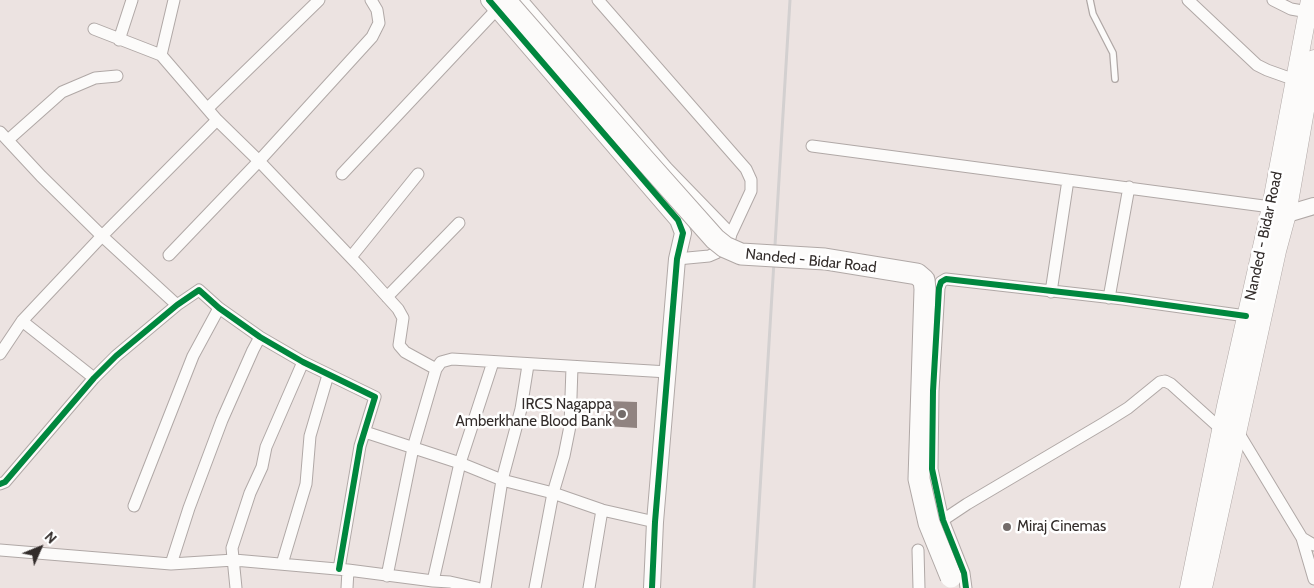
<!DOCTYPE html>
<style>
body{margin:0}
#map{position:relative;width:1314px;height:588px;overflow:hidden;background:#ece3e1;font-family:Cabin,sans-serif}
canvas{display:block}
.north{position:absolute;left:15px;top:523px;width:50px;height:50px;-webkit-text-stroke:4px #fff;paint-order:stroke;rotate:46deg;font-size:14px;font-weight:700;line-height:20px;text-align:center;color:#322c2a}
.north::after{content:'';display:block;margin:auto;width:18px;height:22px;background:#322c2a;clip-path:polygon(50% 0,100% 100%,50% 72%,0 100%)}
</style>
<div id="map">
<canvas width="1314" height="588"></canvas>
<div class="north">N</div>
</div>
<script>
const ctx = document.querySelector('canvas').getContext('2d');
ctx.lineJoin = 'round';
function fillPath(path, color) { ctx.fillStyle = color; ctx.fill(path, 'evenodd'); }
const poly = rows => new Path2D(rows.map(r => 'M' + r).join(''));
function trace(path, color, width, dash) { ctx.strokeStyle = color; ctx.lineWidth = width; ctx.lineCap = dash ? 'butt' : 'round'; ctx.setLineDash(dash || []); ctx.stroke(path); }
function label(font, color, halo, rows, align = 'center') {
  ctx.font = font + ' Cabin,sans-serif'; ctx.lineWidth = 5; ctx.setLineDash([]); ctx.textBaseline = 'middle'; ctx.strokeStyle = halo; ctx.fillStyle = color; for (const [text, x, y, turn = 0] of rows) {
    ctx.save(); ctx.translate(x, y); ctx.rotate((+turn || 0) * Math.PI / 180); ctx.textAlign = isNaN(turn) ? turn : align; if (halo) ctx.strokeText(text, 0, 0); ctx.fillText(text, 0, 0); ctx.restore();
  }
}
const building = poly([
 [607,401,637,402,637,428,606,426]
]);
const lane = poly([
 [1090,0,1093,14,1113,53,1115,79]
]);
const street = poly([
 [522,0,667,168,731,234,730,238,716,253,709,256,677,259],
 [598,0,746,169,751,180,751,191,731,234],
 [1188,0,1257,65,1267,70,1295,80],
 [1273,0,1291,9,1308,12],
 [94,29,161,55,217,120,259,161,360,267,398,309,403,318,399,345,405,352,436,369],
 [119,40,132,0],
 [161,55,174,0],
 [208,108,319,0],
 [0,132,41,176,102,236,177,305],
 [8,140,62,92,95,78,117,76],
 [812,146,1271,207],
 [342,174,497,9],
 [169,255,259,161,372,37,379,23,377,10,371,0],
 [351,257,418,174],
 [1051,292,1068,180],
 [387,297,459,223],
 [1109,298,1129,187],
 [22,321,94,378],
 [0,354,22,321,102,236,217,120],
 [365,432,460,463,502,480,553,493,602,510,655,522],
 [1238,432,1302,538,1314,545],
 [0,484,5,482,94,378,116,356,177,305,199,290,219,308,260,337,303,362,375,397,360,446,339,569],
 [134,506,193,356,219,308],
 [943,520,967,504,1104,423,1128,408,1160,382,1165,381,1171,384,1222,430],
 [1302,538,1314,579],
 [0,550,171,564,234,560,348,570,433,581,450,582,477,588],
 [918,550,919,588],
 [171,564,189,508,222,420,253,350,260,337],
 [282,564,306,484,310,436,328,375],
 [387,576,413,448,436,369,441,362,452,359,668,372],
 [433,581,460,463,493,362],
 [236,588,232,548,250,493,262,467,266,447,303,362],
 [347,588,348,570],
 [485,588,502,480,521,409,528,365],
 [535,588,553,493,564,456,570,426,572,367],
 [589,588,602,510],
 [966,588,964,573,943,520,932,469,933,391,939,288,941,282,946,279,1123,299,1246,316]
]);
const secondary = poly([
 [489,0,678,220,683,233,677,259,655,522,652,588],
 [1287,214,1314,206]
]);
const primary = poly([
 [1189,588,1226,406,1271,207,1310,0],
 [1203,588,1277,251,1287,214,1314,59]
]);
const rail = poly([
 [754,588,790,0]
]);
const highwayBridge = poly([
 [505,0,643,158,715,239,725,247,741,254,825,259,917,274,924,280,925,289,919,479,929,523,951,577]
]);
const cycleway = poly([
 [489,0,678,220,683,233,677,259,655,522,652,588],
 [0,484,5,482,94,378,116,356,177,305,199,290,219,308,260,337,303,362,375,397,360,446,339,569],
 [966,588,964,573,943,520,932,469,933,391,939,288,941,282,946,279,1123,299,1246,316]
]);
const markers = [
 [622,414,5,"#736c6a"],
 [1007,527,5,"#736c6a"]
];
const streetNames = [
 ["Nanded - Bidar Road",1264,236,-78],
 ["Nanded - Bidar Road",811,261,6]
];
const poiNames = [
 ["IRCS Nagappa",612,405],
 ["Amberkhane Blood Bank",612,422],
 ["Miraj Cinemas",1017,527,"left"]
];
fillPath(building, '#908380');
trace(lane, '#b0a8a6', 8);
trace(street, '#b0a8a6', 13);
trace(secondary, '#b0a8a6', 18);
trace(primary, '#b0a8a6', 19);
trace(lane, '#fcfbfa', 5.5);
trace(street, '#fcfbfa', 11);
trace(secondary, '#fcfbfa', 16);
trace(primary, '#fcfbfa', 18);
trace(rail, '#d3d0d0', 3);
trace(highwayBridge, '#b0a8a6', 23, []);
trace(highwayBridge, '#fcfbfa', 21);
trace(cycleway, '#00873e', 6);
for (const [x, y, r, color] of markers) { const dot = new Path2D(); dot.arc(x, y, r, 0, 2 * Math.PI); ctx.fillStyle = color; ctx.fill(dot); trace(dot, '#fff', 2); }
label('15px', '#322c2a', '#fff', streetNames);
label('15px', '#322c2a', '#fff', poiNames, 'right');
</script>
